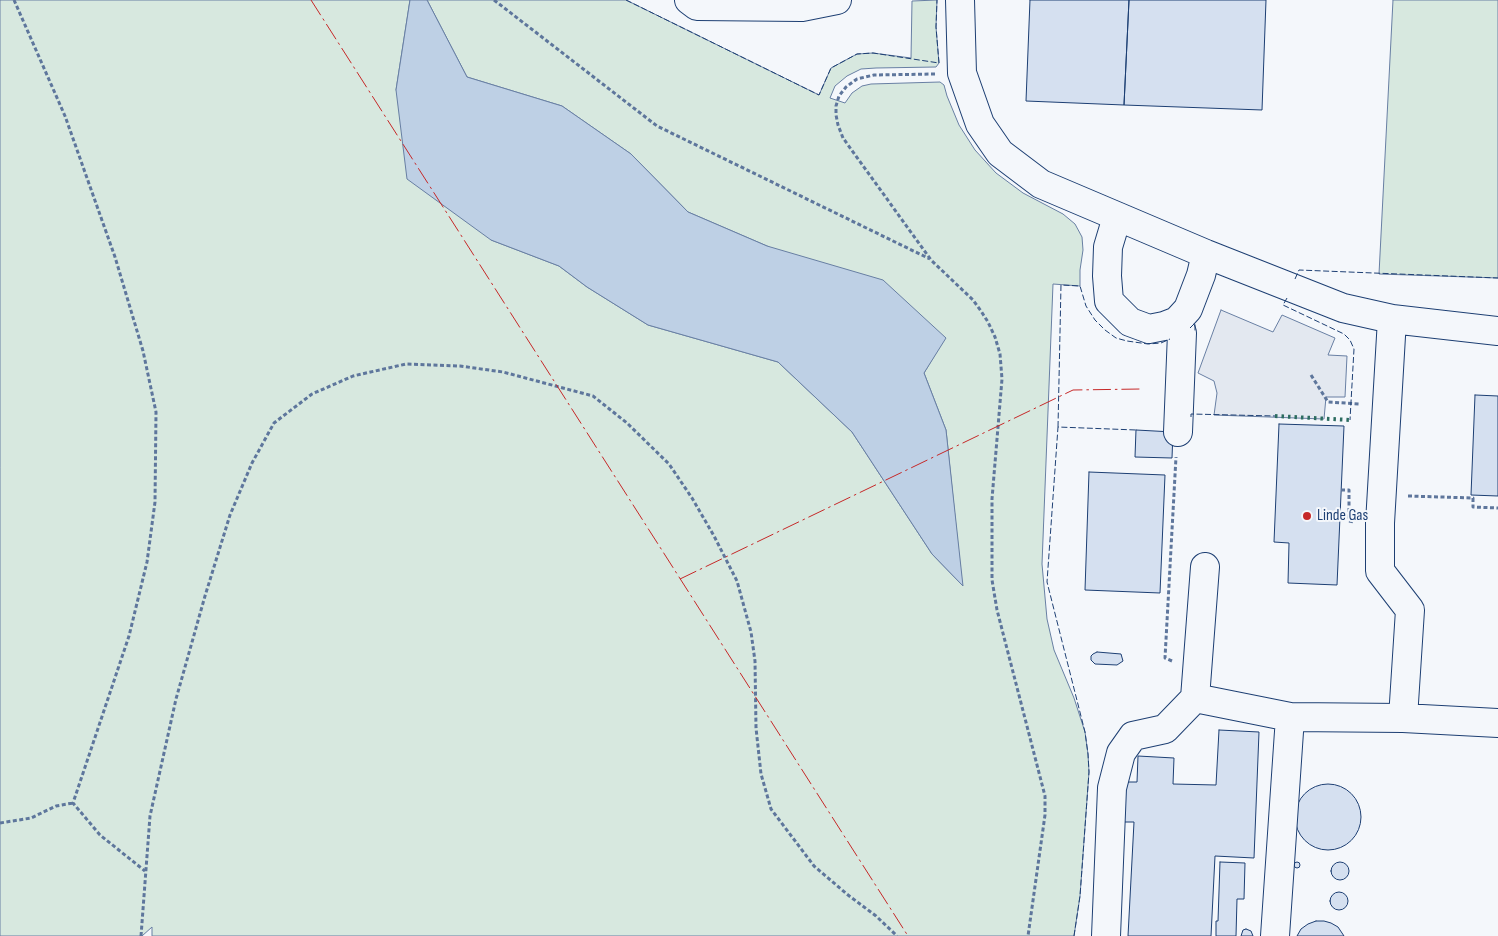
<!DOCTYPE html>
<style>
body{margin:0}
canvas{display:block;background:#f4f7fb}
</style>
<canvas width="1498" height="936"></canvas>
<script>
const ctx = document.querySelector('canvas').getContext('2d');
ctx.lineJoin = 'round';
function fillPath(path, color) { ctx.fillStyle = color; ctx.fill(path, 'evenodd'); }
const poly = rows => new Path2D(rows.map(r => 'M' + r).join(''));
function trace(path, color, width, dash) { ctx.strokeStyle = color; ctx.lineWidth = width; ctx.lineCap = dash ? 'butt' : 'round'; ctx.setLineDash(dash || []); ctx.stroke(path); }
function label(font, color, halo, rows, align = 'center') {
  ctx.font = font + ' "Sofia Sans Condensed",sans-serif'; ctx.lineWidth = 4; ctx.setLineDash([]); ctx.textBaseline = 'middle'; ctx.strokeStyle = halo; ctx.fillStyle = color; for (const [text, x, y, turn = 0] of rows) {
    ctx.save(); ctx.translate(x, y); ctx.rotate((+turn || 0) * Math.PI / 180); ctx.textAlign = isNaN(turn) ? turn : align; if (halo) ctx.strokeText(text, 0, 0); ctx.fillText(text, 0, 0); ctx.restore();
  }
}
const green = poly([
 [0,0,410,0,396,90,491,240,559,266,587,287,648,325,778,362,852,432,932,554,962,585,946,430,924,373,945,338,767,246,688,212,631,154,562,106,467,77,427,0,626,0,819,95,831,68,857,54,873,53,911,58,912,1,937,0,936,27,939,63,936,67,876,68,861,69,847,76,835,86,830,98,845,103,852,93,862,86,871,84,940,82,944,85,947,96,959,125,975,150,996,173,1023,193,1063,214,1075,224,1082,237,1083,250,1080,270,1080,286,1053,284,1042,564,1047,619,1054,650,1074,698,1085,732,1088,754,1089,772,1080,896,1074,936,152,936,152,927,142,936,0,936,0,0],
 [1393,0,1498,0,1498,278,1379,274,1393,0]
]);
const parking = poly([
 [1221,310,1273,332,1282,315,1335,338,1328,355,1347,356,1345,397,1326,397,1324,419,1214,415,1217,393,1214,381,1198,373,1221,310]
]);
const water = poly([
 [410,0,427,0,467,77,562,106,631,154,688,212,767,246,883,280,946,338,924,373,946,430,963,586,932,554,852,432,778,362,648,325,587,287,559,266,491,240,407,179,396,90,410,0]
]);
const building = poly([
 [1030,0,1129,0,1124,105,1026,101,1030,0],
 [1129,0,1266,0,1262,110,1124,105,1129,0],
 [1475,395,1498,396,1498,496,1471,495,1475,395],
 [1279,424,1344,426,1337,585,1288,583,1289,543,1274,542,1279,424],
 [1136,430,1173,432,1172,458,1135,457,1136,430],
 [1089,472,1165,475,1160,593,1085,590,1089,472],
 [1097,652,1121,654,1123,661,1117,665,1095,664,1091,660,1091,656,1093,654,1097,652],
 [1219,730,1259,732,1254,858,1215,856,1211,936,1128,936,1134,822,1119,822,1120,782,1137,782,1138,756,1174,758,1173,784,1216,785,1219,730],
 '1295 817a33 33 0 1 1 66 0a33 33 0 1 1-66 0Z',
 '1331 871a9 9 0 1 1 18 0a9 9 0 1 1-18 0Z',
 [1220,862,1245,863,1244,899,1237,899,1236,936,1216,936,1216,921,1218,921,1220,862],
 '1294 865a3 3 0 1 1 6 0a3 3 0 1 1-6 0Z',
 '1330 901a9 9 0 1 1 18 0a9 9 0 1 1-18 0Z',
 [1316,921,1324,921,1331,923,1338,927,1344,936,1297,936,1301,929,1308,924,1316,921],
 [1246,929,1251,931,1253,936,1241,936,1243,930,1246,929]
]);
const path = poly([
 [14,0,65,116,115,257,143,351,156,412,155,502,147,562,129,636,73,803,100,835,145,871],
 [494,0,657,126,930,259],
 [935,74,874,75,857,79,846,87,839,96,836,106,836,115,838,125,843,138,931,260,973,300,981,311,988,322,995,337,1000,354,1002,379,992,499,992,580,997,610,1045,796,1045,815,1028,936],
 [1311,375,1328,402,1360,404],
 [1341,490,1349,490,1349,521,1354,522],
 [1408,496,1473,498,1473,507,1498,508],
 [1172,661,1165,658,1176,457],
 [0,823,31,818,56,806,73,803],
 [141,936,150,816,176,699,205,596,230,515,252,463,274,423,312,394,353,376,406,364,460,366,503,372,593,396,627,423,669,464,692,498,714,536,737,581,751,632,755,661,756,728,761,774,771,809,814,866,848,895,876,916,897,936]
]);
const minor = poly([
 [689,0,697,6,802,7,837,0],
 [960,0,962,73,980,124,1000,153,1041,184,1206,254,1343,308,1392,319,1498,331],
 [1117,217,1108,247,1107,276,1109,301,1130,322,1149,329,1164,326,1177,321,1188,309,1201,275,1206,254],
 [1177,321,1182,333,1178,432],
 [1195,698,1205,567],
 [1403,718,1498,723],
 [1106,936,1112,788,1121,753,1133,736,1165,729,1195,698,1290,717,1403,718,1410,610,1380,571,1380,523,1392,319],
 [1275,936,1290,717]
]);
const hedge = poly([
 [1275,416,1350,420]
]);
const fence = poly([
 [626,0,819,95,831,68,857,54,873,53,939,63,936,27,937,0],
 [1295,279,1299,270,1498,278],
 [1287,298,1283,305,1344,334,1350,340,1354,349,1350,420],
 [1190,328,1195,323,1195,331],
 [1191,417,1191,414,1275,416],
 [1058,427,1061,285,1080,286,1086,306,1095,320,1105,330,1116,338,1127,341,1148,344,1161,343,1170,339],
 [1074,936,1080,896,1089,772,1088,754,1085,732,1047,582,1058,427,1136,430]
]);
const power = poly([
 [311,0,908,936],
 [680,579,1073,390,1141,389]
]);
const markers = [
 [1307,516,5,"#c62828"]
];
const poiNames = [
 ["Linde Gas",1317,516]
];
fillPath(green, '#d7e8df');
trace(green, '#687fa3', 1);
fillPath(parking, '#e3e8f0');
trace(parking, '#687fa3', 1);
fillPath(water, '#bed0e5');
trace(water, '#687fa3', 1);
fillPath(building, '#d5e0f0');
trace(building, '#1d3f73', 1);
trace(minor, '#1d3f73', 30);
trace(path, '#5e769c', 3, [4, 2.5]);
trace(minor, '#f4f7fb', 28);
trace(hedge, '#2c6c60', 4, [2.5, 4]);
trace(fence, '#1d3f73', 1, [6, 2.5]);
trace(power, '#c62828', 1, [18, 4, 2.5, 4]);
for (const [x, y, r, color] of markers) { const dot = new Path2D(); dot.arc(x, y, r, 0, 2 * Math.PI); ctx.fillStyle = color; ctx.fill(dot); trace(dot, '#f4f7fb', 2); }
label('16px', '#1d3f73', '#f4f7fb', poiNames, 'left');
</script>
